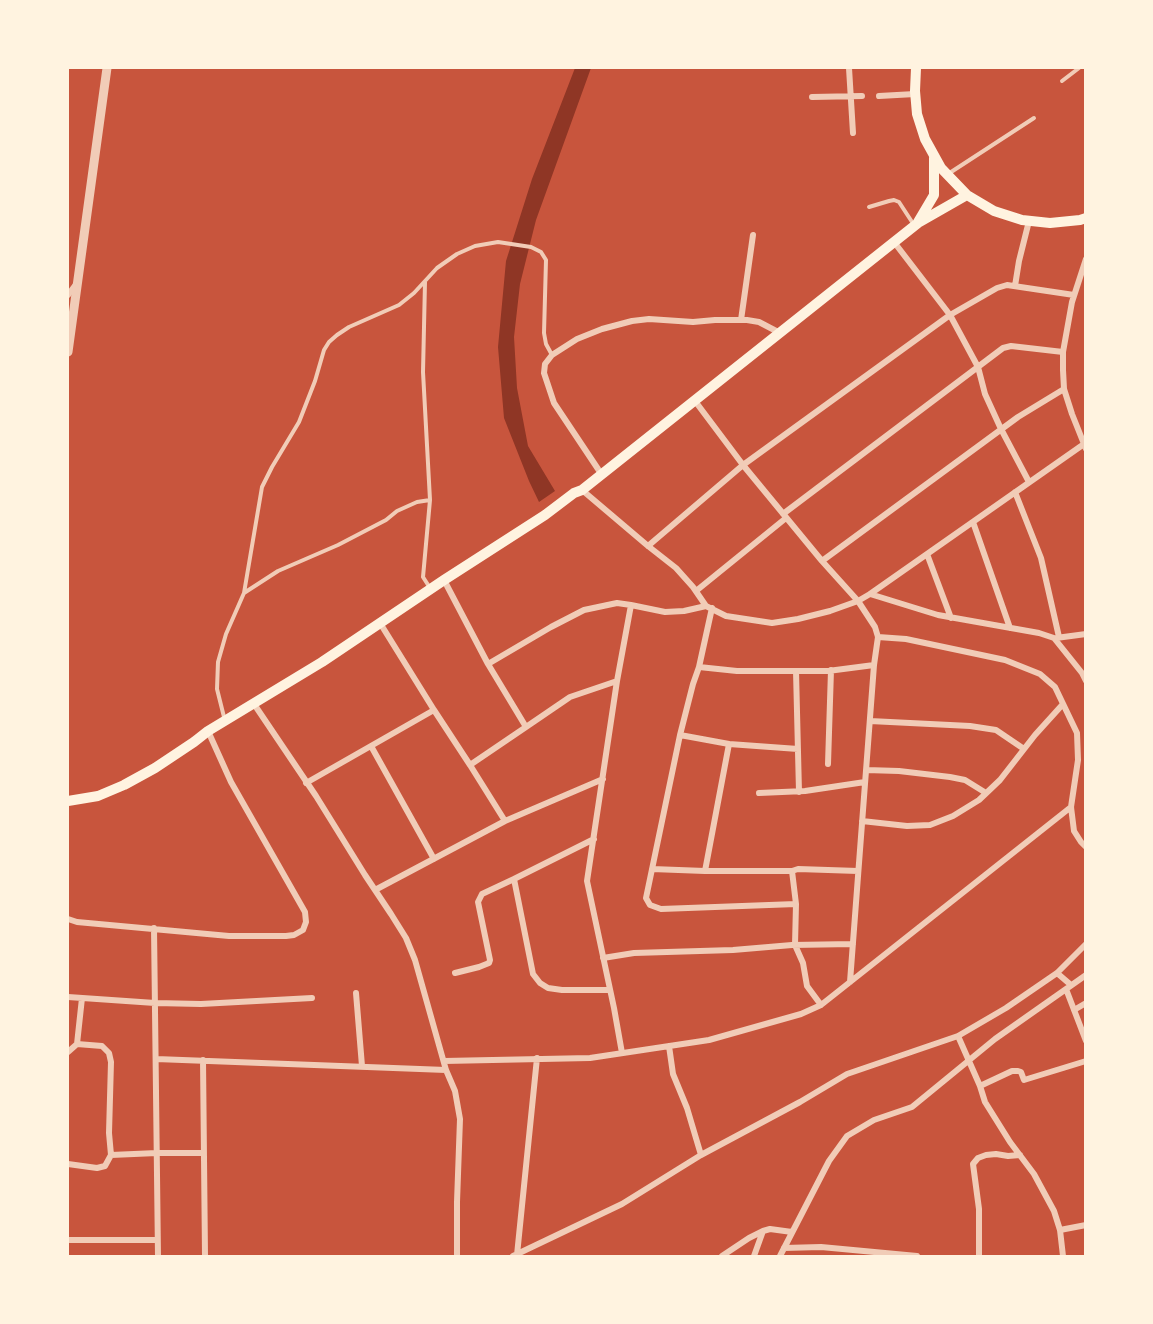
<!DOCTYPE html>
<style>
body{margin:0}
#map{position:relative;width:1153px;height:1324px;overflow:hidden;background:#c8553d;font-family:"Source Sans 3",sans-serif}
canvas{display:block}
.frame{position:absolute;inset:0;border:69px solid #fff3e0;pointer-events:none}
</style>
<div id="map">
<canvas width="1153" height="1324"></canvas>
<div class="frame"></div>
</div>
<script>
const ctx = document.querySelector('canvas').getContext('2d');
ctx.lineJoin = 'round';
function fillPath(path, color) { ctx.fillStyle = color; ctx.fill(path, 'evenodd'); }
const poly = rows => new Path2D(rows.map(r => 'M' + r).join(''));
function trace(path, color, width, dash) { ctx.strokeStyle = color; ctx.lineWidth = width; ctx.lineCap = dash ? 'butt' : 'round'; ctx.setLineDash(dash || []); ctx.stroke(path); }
const water = poly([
 [575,68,591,68,536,220,520,284,514,337,517,388,528,446,555,491,539,502,529,481,504,418,498,347,506,261,532,179]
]);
const service = poly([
 [1062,81,1079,68],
 [948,174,1034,118],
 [869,207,889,201,894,200,899,202,914,225],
 [425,282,423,372,430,500],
 [244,593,262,487,272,467,299,422,315,381,324,350,329,342,337,335,349,327,399,305,414,293,437,268,457,254,475,246,498,242,531,247,541,252,546,260,544,333,546,344,552,355],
 [225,721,217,689,218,662,226,634,244,593,278,571,338,545,386,520,397,511,417,502,430,500,423,577,430,588]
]);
const minor = poly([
 [849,68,853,133],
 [879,96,915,94],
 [812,97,862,96],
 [894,242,950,315,978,367,985,394,1001,429,1029,482],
 [1086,259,1072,302,1063,352,1063,370,1064,389,1072,414,1086,449],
 [1015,286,1019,261,1029,221],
 [68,295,77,283],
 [741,320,753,235],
 [695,401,743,465,822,561,858,601,875,627,878,637,874,665,850,982],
 [602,475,554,403,544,373,545,364,552,355,577,339,602,329,632,321,649,319,693,322,715,320,747,320,759,322,780,333],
 [582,490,648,546,676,568,693,587,706,606,684,611,665,612,631,605],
 [1015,492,1041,558,1059,637],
 [783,514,1003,348,1011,346,1063,352],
 [973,522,1010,628],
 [648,546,743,465,950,315,997,288,1007,285,1074,295],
 [927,554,951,618],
 [822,561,1018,417,1064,389],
 [444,580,488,664,526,727,570,697,617,681,587,881,614,1008,622,1053],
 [696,591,786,518],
 [870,594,938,615,1039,633,1054,638,1082,673,1086,681],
 [706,606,726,616,772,623,798,619,830,611,858,601,870,594,1084,444],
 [380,623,434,710],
 [878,637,906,639,1005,660,1040,674,1055,687,1077,733,1078,760,1071,807,1074,831,1081,842,1086,847],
 [1056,638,1086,634],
 [488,664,551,627,584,610,617,603,631,605,617,681],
 [699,667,712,608],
 [796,671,799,792],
 [254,704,316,796,365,875,391,914,406,938,415,960,446,1070,455,1091,460,1119,457,1202,457,1256],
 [870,721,970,726,996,730,1024,749],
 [680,735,729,744,798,749],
 [729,744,705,871,792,871],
 [371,746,434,859],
 [828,764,831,670],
 [470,765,505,821,603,779],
 [866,770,899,771,950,777,965,780,986,793],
 [306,783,434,710,470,765,526,727],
 [759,793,805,791,865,782],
 [862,821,907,826,930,825,953,816,979,800,1000,780,1035,735,1063,704],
 [594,839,514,879,533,974,540,983,548,988,562,990,610,990],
 [652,869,705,871],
 [375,890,505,821],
 [796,904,661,909,650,905,646,898,680,735,693,684,699,667,737,671,828,671,874,665],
 [68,919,77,922,229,936,286,936,294,935,303,930,306,922,305,912,231,782,208,731],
 [154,928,158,1256],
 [603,958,634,953,733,950,792,945,853,944],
 [455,973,479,967,489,963,490,960,478,902,482,894,514,879],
 [1057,973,1071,985],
 [1066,989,1086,1041],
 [356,993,362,1066],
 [68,997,155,1003,201,1004,312,998],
 [821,1005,807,986,803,963,795,945,796,904,792,871,798,869,858,871],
 [1074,1010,1086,1003],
 [958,1036,980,1086,985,1102,1010,1142,1034,1174,1054,1211,1060,1230,1086,1225],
 [77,1044,82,998],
 [669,1046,673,1074,687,1108,701,1155],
 [68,1052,77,1044,102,1046,109,1053,111,1062,109,1133,111,1155,105,1166,97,1168,68,1164],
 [156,1059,446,1070],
 [203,1060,205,1256],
 [444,1061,590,1058,709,1040,801,1014,821,1005,1071,807],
 [980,1086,1012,1071,1018,1071,1021,1072,1024,1080,1086,1061],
 [111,1155,157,1153,204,1153],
 [1060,1230,1063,1256],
 [68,1240,157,1240],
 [784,1248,821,1247,917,1256],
 [517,1255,537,1058],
 [513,1256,622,1204,701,1155,800,1102,847,1074,958,1036,1006,1008,1057,973,1086,944],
 [722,1256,749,1238,763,1231,770,1229,792,1232],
 [754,1256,763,1231],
 [780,1256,829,1161,847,1136,874,1120,912,1107,995,1039,1086,975],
 [979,1256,979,1209,973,1164,978,1158,986,1155,996,1154,1008,1156,1020,1155]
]);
const tertiary = poly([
 [68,352,107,68]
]);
const secondary = poly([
 [916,68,915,91,917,114,925,139,941,168,967,195,994,211,1022,220,1050,223,1080,220,1086,218],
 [918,222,934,195,934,158],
 [68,801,98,796,124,785,155,768,194,742,208,731,322,662,444,580,545,515,574,493,582,490,918,223,967,195]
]);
fillPath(water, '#8f3625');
trace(service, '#f1ccb7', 4);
trace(minor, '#f1ccb7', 6);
trace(tertiary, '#f1ccb7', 9);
trace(secondary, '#fff3e0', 10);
</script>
